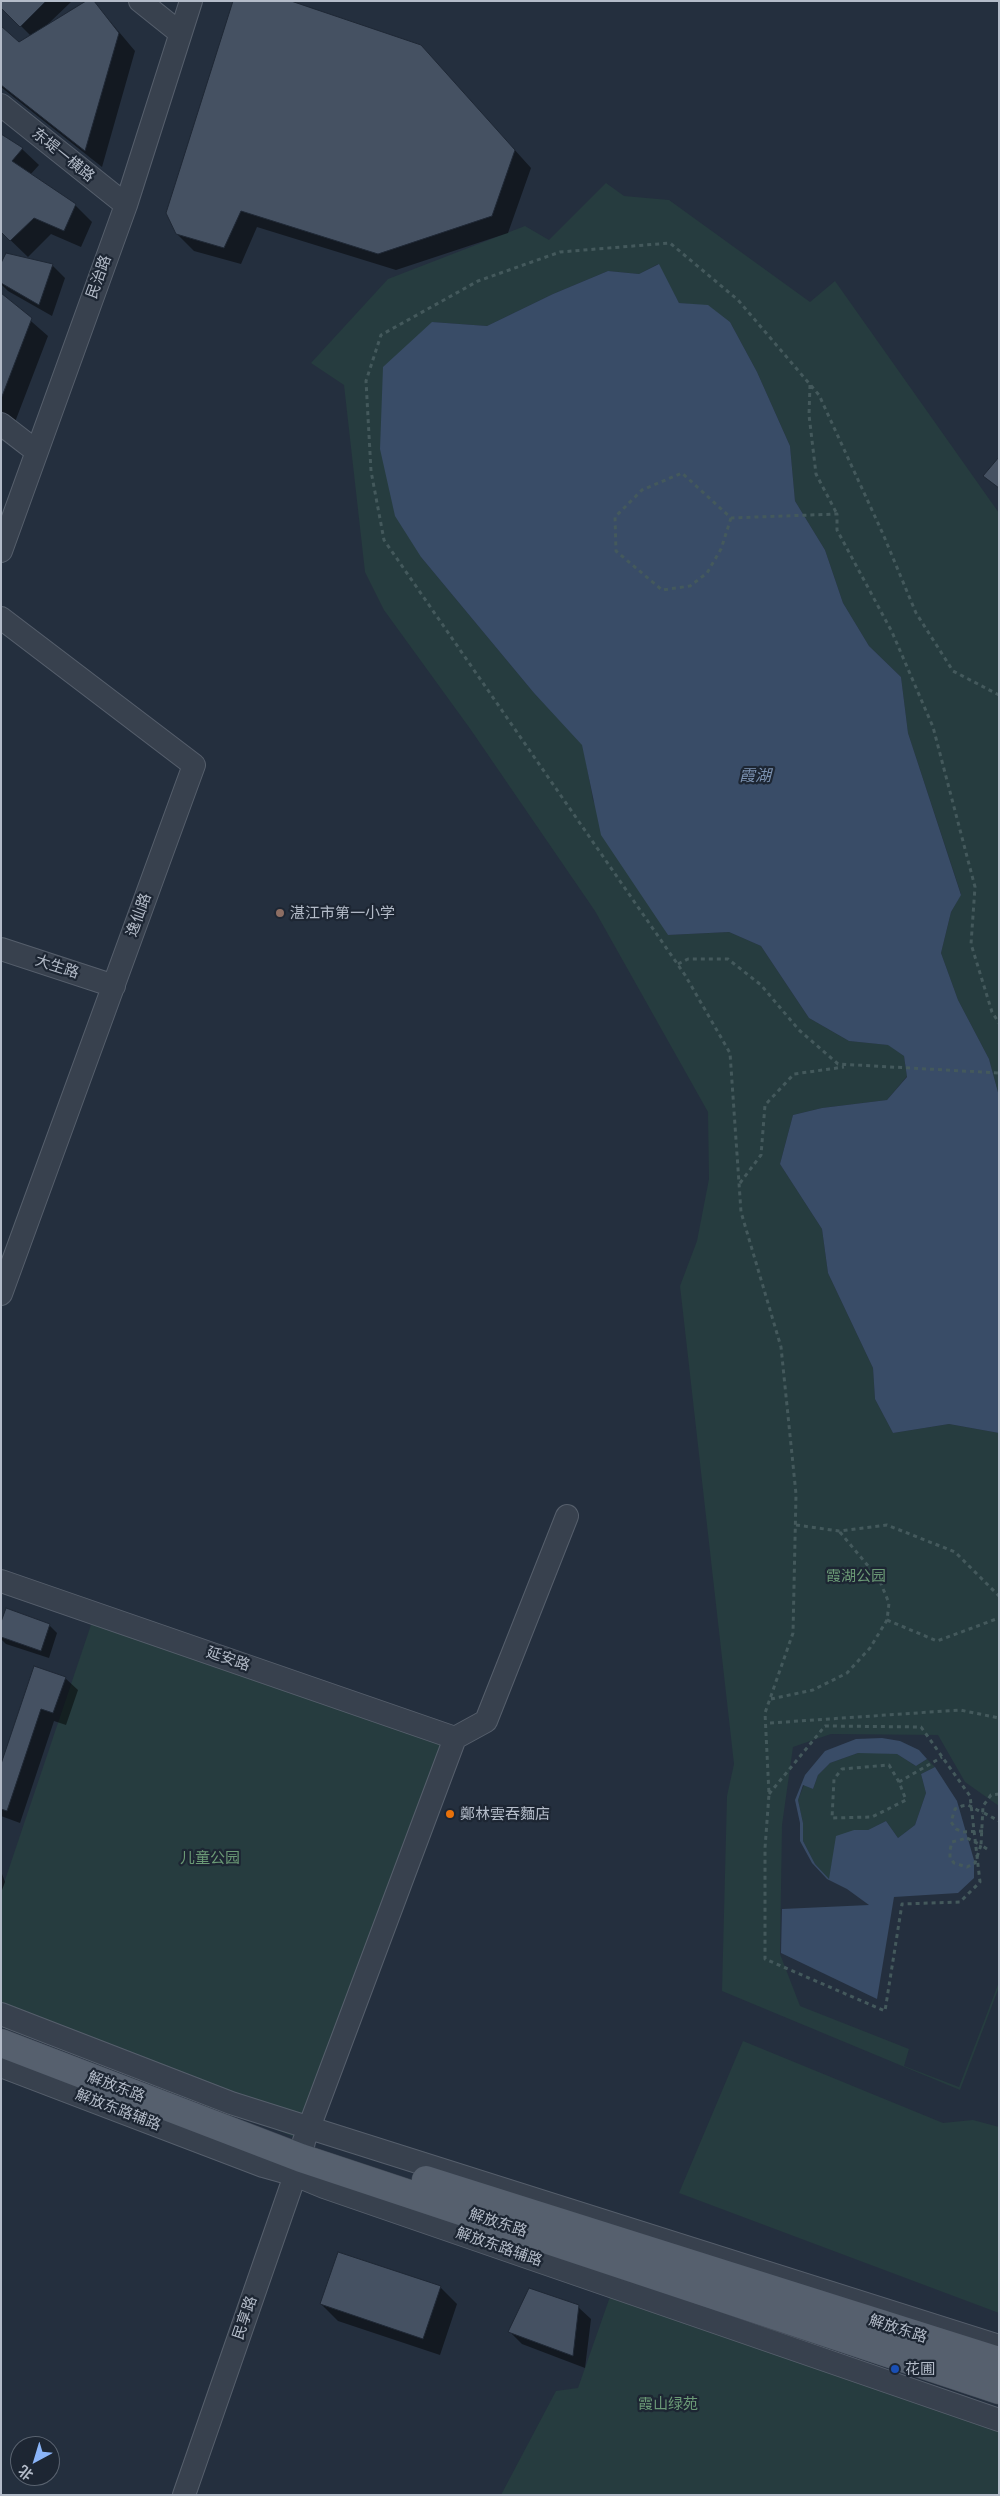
<!DOCTYPE html>
<meta charset="utf-8">
<style>
body{margin:0}
#map{position:relative;width:1000px;height:2496px;overflow:hidden;background:#242f3e;font-family:"Alegreya Sans","Noto Sans SC",sans-serif}
canvas{display:block}
.frame{position:absolute;inset:0;border:2px solid #b4bcc9;pointer-events:none}
.north{position:absolute;left:10px;top:2436px;width:50px;height:50px;box-sizing:border-box;background:#1d2633;border:1px solid #59626f;border-radius:50%;rotate:219deg;font-size:14px;font-weight:700;line-height:20px;text-align:center;color:#b4bcc9}
.north::after{content:'';display:block;margin:auto;width:18px;height:22px;background:#8ab4f8;clip-path:polygon(50% 0,100% 100%,50% 72%,0 100%)}
</style>
<div id="map">
<canvas width="1000" height="2496"></canvas>
<div class="frame"></div>
<div class="north">北</div>
</div>
<script>
const ctx = document.querySelector('canvas').getContext('2d');
ctx.lineJoin = 'round';
function fillPath(path, color) { ctx.fillStyle = color; ctx.fill(path, 'evenodd'); }
const poly = rows => new Path2D(rows.map(r => 'M' + r).join(''));
function trace(path, color, width, dash) { ctx.strokeStyle = color; ctx.lineWidth = width; ctx.lineCap = dash ? 'butt' : 'round'; ctx.setLineDash(dash || []); ctx.stroke(path); }
function label(font, color, halo, rows, align = 'center') {
  ctx.font = font + ' "Alegreya Sans","Noto Sans SC",sans-serif'; ctx.lineWidth = 4.5; ctx.setLineDash([]); ctx.textBaseline = 'middle'; ctx.strokeStyle = halo; ctx.fillStyle = color; for (const [text, x, y, turn = 0] of rows) {
    ctx.save(); ctx.translate(x, y); ctx.rotate((+turn || 0) * Math.PI / 180); ctx.textAlign = isNaN(turn) ? turn : align; if (halo) ctx.strokeText(text, 0, 0); ctx.fillText(text, 0, 0); ctx.restore();
  }
}
const green = poly([
 [606,183,624,196,669,200,810,302,835,281,999,513,999,1096,989,1059,958,1000,941,953,951,912,961,894,908,733,901,677,869,646,843,603,825,550,795,501,790,446,757,372,730,322,708,306,679,303,658,264,639,274,608,271,553,294,487,326,432,322,421,557,534,693,583,745,593,800,668,935,729,932,761,946,809,1018,849,1041,889,1045,904,1056,907,1076,887,1100,822,1108,793,1115,780,1164,822,1229,828,1273,873,1368,875,1399,893,1433,949,1424,999,1433,999,1806,965,1782,938,1735,831,1734,793,1747,782,1825,780,1954,800,2006,909,2049,904,2066,959,2087,999,1982,999,1987,960,2090,722,1991,727,1796,734,1764,680,1286,697,1241,709,1179,708,1112,595,911,471,730,384,610,365,572,344,385,311,363,388,279,525,226,549,240],
 [95,1613,455,1738,304,2141,1,2018,1,1892],
 [871,1752,897,1754,916,1766,927,1759,935,1767,921,1774,926,1793,915,1825,898,1838,886,1821,868,1830,854,1830,829,1880,815,1864,803,1841,803,1823,798,1800,804,1785,813,1789,818,1775,830,1763,858,1753],
 [743,2041,943,2123,973,2120,999,2127,999,2313,679,2193],
 [612,2291,999,2419,999,2495,501,2495,556,2391,578,2388]
]);
const water = poly([
 [659,264,679,303,708,305,730,322,757,372,790,446,795,501,825,550,843,603,869,646,901,677,908,733,961,895,951,912,941,953,958,1000,989,1059,999,1096,999,1433,949,1424,893,1433,875,1399,873,1368,828,1273,822,1229,780,1164,793,1115,822,1108,887,1100,907,1077,904,1056,888,1045,849,1041,809,1018,761,946,729,932,668,935,601,835,582,745,534,693,421,557,395,516,380,449,383,367,432,322,487,326,553,294,608,271,639,274],
 [882,1738,900,1741,919,1750,927,1759,916,1766,897,1754,858,1753,830,1763,818,1775,813,1789,803,1785,798,1800,803,1823,803,1841,815,1864,829,1879,836,1836,854,1830,868,1830,886,1821,898,1838,915,1825,926,1793,921,1774,935,1767,957,1801,974,1860,974,1878,958,1893,894,1897,877,1999,781,1953,782,1909,869,1905,847,1889,827,1879,812,1863,800,1841,800,1823,795,1800,805,1775,825,1751,856,1739]
]);
const shadow = poly([
 [1,1,72,1,47,25,93,1,135,51,102,167,1,87,1,27,19,44,31,36,1,6],
 [421,46,531,168,508,233,396,270,257,227,241,264,194,251,177,234],
 [1,136,22,149,39,165,30,175,75,205,92,222,81,247,51,234,28,257,1,231],
 [52,265,65,278,52,316,8,291,1,284,1,266],
 [1,295,48,336,15,422,1,411],
 [49,1625,57,1633,49,1658,6,1644,1,1639,1,1626],
 [34,1667,65,1678,78,1690,66,1725,54,1721,20,1823,1,1816,1,1768],
 [1,1871,5,1882,1,1893],
 [440,2287,457,2304,440,2355,338,2321,321,2304],
 [578,2307,591,2319,585,2368,522,2344,510,2332]
]);
const building = poly([
 [1,1,46,1,20,27,1,8,1,1],
 [86,1,94,1,119,33,85,151,1,85,1,26,19,42,86,1],
 [233,1,291,1,421,45,515,150,492,216,378,254,241,211,224,248,176,234,166,213,233,1],
 [1,134,23,148,12,161,76,204,64,231,34,218,10,241,1,232,1,134],
 [6,253,53,264,39,305,1,283,1,263,6,253],
 [1,293,32,318,1,399,1,293],
 [999,457,999,488,983,476,999,457],
 [6,1608,50,1624,41,1651,1,1637,1,1622,6,1608],
 [34,1666,66,1677,53,1713,41,1709,7,1811,1,1809,1,1764,34,1666],
 [338,2252,441,2286,423,2339,320,2304,338,2252],
 [529,2288,579,2305,573,2356,508,2332,529,2288]
]);
const path = poly([
 [810,385,809,415,816,474,837,514],
 [731,518,721,549,707,573,690,586,662,590,616,551,615,517,642,490,682,473,731,518,837,514,837,530,892,632,933,727,975,887,971,944,992,1012,999,1023],
 [678,964,688,959,728,959,761,985,799,1030,838,1064,999,1073],
 [740,1183,761,1155,765,1105,794,1074,844,1067],
 [796,1525,839,1531,887,1525,955,1552,999,1596],
 [887,1620,937,1641,999,1618],
 [771,1699,813,1690,847,1673,870,1648,887,1620,889,1603,879,1579,839,1531],
 [770,1723,960,1710,999,1718],
 [899,1782,889,1765,842,1769,834,1779,832,1818,872,1817,906,1800,899,1782,942,1757],
 [769,1794,825,1726,921,1727,970,1796,980,1882,960,1902,902,1904,885,2011,765,1959,765,1848,769,1794,765,1713,793,1633,796,1494,781,1347,741,1212,730,1053,685,975,384,540,371,471,366,381,381,335,478,281,560,252,670,243,738,300,819,395,883,534,916,613,953,671,999,695],
 [984,1813,999,1821],
 [987,1849,981,1845,983,1806,991,1795,999,1794]
]);
const minor = poly([
 [140,1,180,33],
 [1,105,126,205],
 [1,424,36,451],
 [1,551,126,205,191,1],
 [1,618,194,765,1,1294],
 [1,949,114,986],
 [1,1581,455,1738],
 [1,2014,231,2103,999,2346],
 [1,2066,263,2166,295,2175,324,2187,999,2420],
 [184,2495,301,2158,304,2141,455,1738,486,1721,567,1516]
]);
const major = poly([
 [1,2043,301,2158,999,2390],
 [426,2180,999,2361]
]);
const pathBridge = poly([
 [983,1831,963,1832,956,1829,951,1822,955,1809,962,1806,968,1805,983,1813],
 [967,1838,981,1845,975,1863,967,1867,954,1863,950,1858,950,1850,952,1842,967,1838]
]);
const markers = [
 [280,913,5,"#8d6e63"],
 [450,1814,5,"#e8710a"],
 [895,2369,5,"#1a4fb4"]
];
const streetNames = [
 ["东堤一横路",63,155,39],
 ["民治路",99,277,-70],
 ["逸仙路",139,915,-70],
 ["大生路",57,967,18],
 ["延安路",228,1659,19],
 ["解放东路",116,2087,21],
 ["解放东路辅路",118,2110,21],
 ["解放东路",498,2223,18],
 ["解放东路辅路",499,2247,19],
 ["民享路",245,2318,-71],
 ["解放东路",898,2329,18]
];
const poiNames = [
 ["湛江市第一小学",290,913],
 ["鄭林雲吞麵店",460,1814],
 ["花圃",905,2369]
];
const parkNames = [
 ["霞湖公园",856,1576],
 ["儿童公园",210,1858],
 ["霞山绿苑",668,2404]
];
const waterNames = [
 ["霞湖",755,776]
];
fillPath(green, '#263c3f');
fillPath(water, '#394c67');
fillPath(shadow, '#0007');
fillPath(building, '#455162');
trace(building, '#1f2835', 1);
trace(minor, '#565f6c', 24);
trace(major, '#414a57', 29);
trace(path, '#44595c', 3, [4, 4]);
trace(minor, '#38414e', 22);
trace(major, '#56606e', 28);
trace(pathBridge, '#44595c', 3, [4, 4]);
for (const [x, y, r, color] of markers) { const dot = new Path2D(); dot.arc(x, y, r, 0, 2 * Math.PI); ctx.fillStyle = color; ctx.fill(dot); trace(dot, '#1d2633', 2); }
label('15px', '#b4bcc9', '#1d2633', streetNames);
label('15px', '#b4bcc9', '#1d2633', poiNames, 'left');
label('15px', '#6b9a76', '#1d2633', parkNames);
label('italic 16px', '#7c92b1', '#1d2633', waterNames);
</script>
